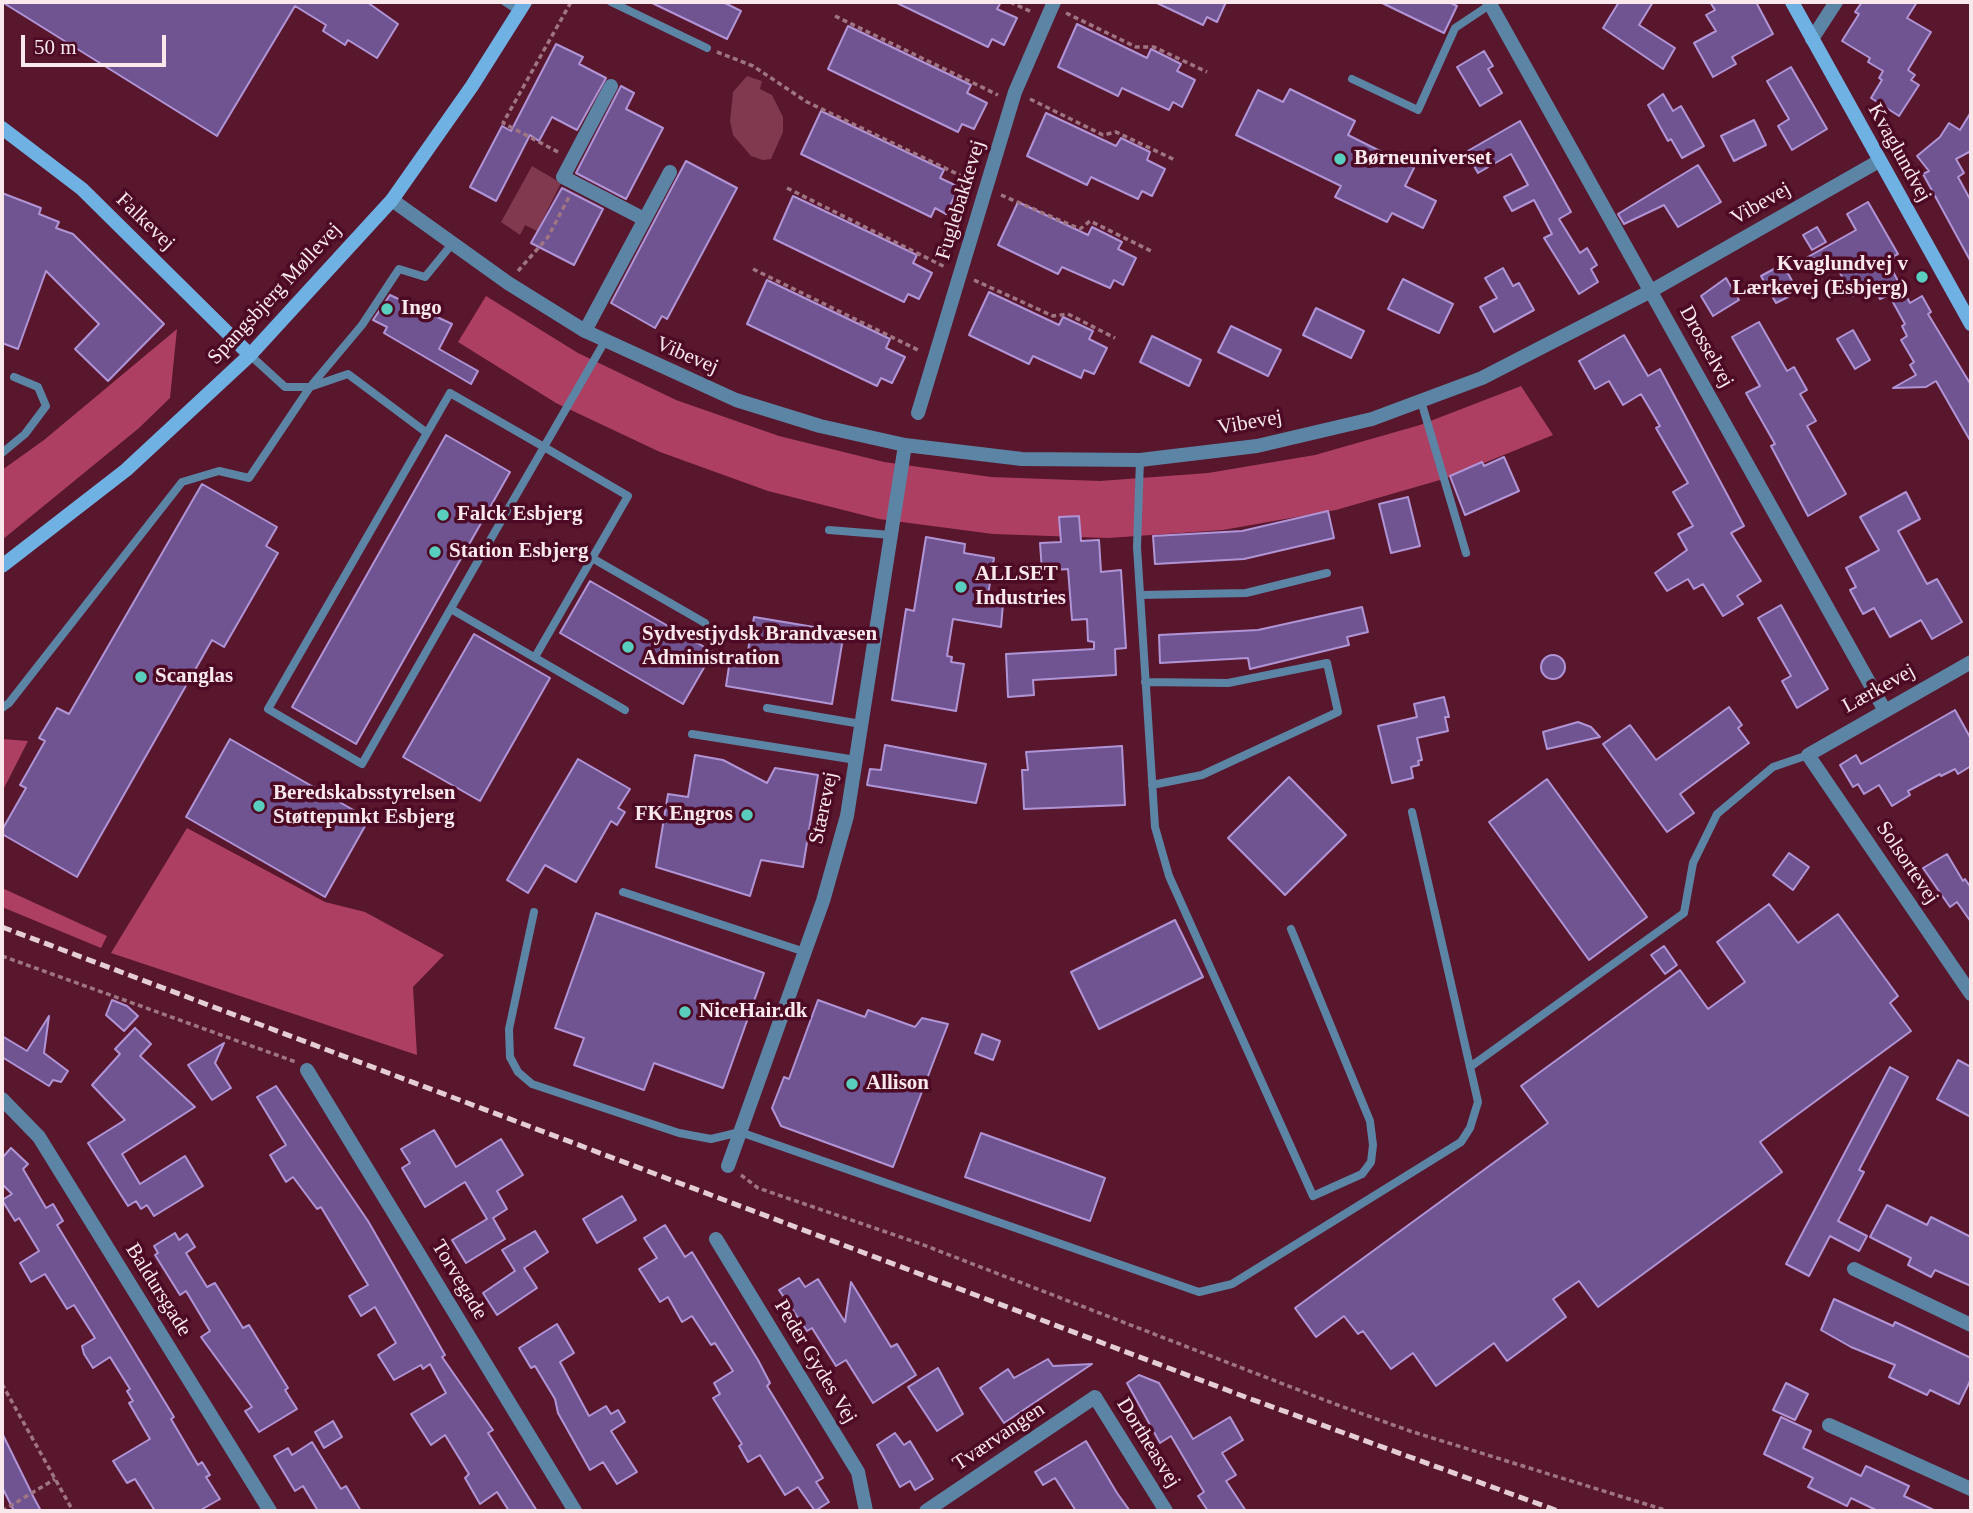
<!DOCTYPE html>
<meta charset="utf-8">
<style>
body{margin:0}
#map{position:relative;width:1973px;height:1513px;overflow:hidden;background:#58172d;font-family:"Times New Roman",serif}
canvas{display:block}
.frame{position:absolute;inset:0;border:4px solid #f9e8ec;pointer-events:none}
.scale{position:absolute;left:21px;top:35px;width:145px;height:32px;box-sizing:border-box;border:4px solid #f9e8ec;border-top:0;padding-left:9px;font-size:21px;line-height:24px;white-space:nowrap;color:#f9e8ec;-webkit-text-stroke:5px #4c0a24;paint-order:stroke}
</style>
<div id="map">
<canvas width="1973" height="1513"></canvas>
<div class="frame"></div>
<div class="scale">50 m</div>
</div>
<script>
const ctx = document.querySelector('canvas').getContext('2d');
ctx.lineJoin = 'round';
function fillPath(path, color) { ctx.fillStyle = color; ctx.fill(path, 'evenodd'); }
const poly = rows => new Path2D(rows.map(r => 'M' + r).join(''));
function trace(path, color, width, dash) { ctx.strokeStyle = color; ctx.lineWidth = width; ctx.lineCap = dash ? 'butt' : 'round'; ctx.setLineDash(dash || []); ctx.stroke(path); }
function label(font, color, halo, rows, align = 'center') {
  ctx.font = font + ' "Times New Roman",serif'; ctx.lineWidth = 7; ctx.setLineDash([]); ctx.textBaseline = 'middle'; ctx.strokeStyle = halo; ctx.fillStyle = color; for (const [text, x, y, turn = 0] of rows) {
    ctx.save(); ctx.translate(x, y); ctx.rotate((+turn || 0) * Math.PI / 180); ctx.textAlign = isNaN(turn) ? turn : align; if (halo) ctx.strokeText(text, 0, 0); ctx.fillText(text, 0, 0); ctx.restore();
  }
}
const green = poly([
 [747,76,762,81,760,89,772,95,783,117,783,132,771,159,763,160,751,156,733,135,730,121,733,92],
 [532,166,561,183,537,231,525,225,520,235,501,222]
]);
const forest = poly([
 [486,296,578,353,676,400,779,436,884,462,991,477,1100,481,1208,473,1315,455,1420,425,1521,386,1553,435,1447,478,1336,510,1223,530,1108,538,993,534,879,519,768,491,660,452,556,403,458,342],
 [177,329,170,398,139,428,2,540,2,470,44,440],
 [2,739,28,741,2,792],
 [187,828,325,902,365,912,444,955,413,987,417,1055,111,953],
 [2,888,107,936,101,948,2,907]
]);
const building = poly([
 [2,2,367,2,398,24,377,58,348,40,345,45,323,31,326,25,295,6,217,136,2,2],
 [650,2,723,2,741,11,727,39,650,2],
 [895,2,1001,2,997,9,1017,18,1004,45,992,39,988,47,895,2],
 [1155,2,1226,2,1217,22,1207,17,1203,25,1155,2],
 [1380,2,1449,2,1457,6,1444,33,1380,2],
 [1619,2,1653,2,1639,25,1675,48,1663,69,1603,28,1619,2],
 [1710,2,1756,2,1773,34,1732,57,1736,64,1713,77,1694,43,1716,31,1706,15,1715,10,1710,2],
 [1862,2,1917,2,1907,18,1931,32,1908,70,1915,75,1911,80,1919,85,1899,116,1871,98,1882,80,1879,78,1883,71,1868,62,1870,58,1842,41,1859,14,1855,12,1862,2],
 [1077,24,1147,58,1151,49,1181,64,1177,71,1195,80,1182,107,1173,102,1169,110,1122,88,1118,96,1058,67,1077,24],
 [848,26,971,85,967,93,987,103,974,129,962,124,958,132,828,69,848,26],
 [556,44,583,57,579,64,606,78,577,130,552,117,539,141,530,135,496,201,470,187,502,126,511,131,556,44],
 [1484,51,1493,66,1488,69,1502,93,1480,106,1457,67,1484,51],
 [1791,67,1827,129,1792,150,1778,126,1789,119,1767,81,1791,67],
 [621,86,634,93,626,109,663,128,626,199,576,173,621,86],
 [1290,89,1355,121,1348,135,1414,168,1405,186,1436,201,1423,228,1392,213,1387,222,1335,197,1341,186,1236,135,1258,90,1283,102,1290,89],
 [1663,94,1673,111,1681,106,1704,146,1682,158,1671,139,1668,141,1648,105,1663,94],
 [821,111,944,170,940,178,959,187,946,214,935,208,931,217,801,154,821,111],
 [1971,112,1971,151,1956,159,1964,173,1958,177,1971,201,1971,262,1923,174,1929,171,1917,156,1940,137,1949,123,1960,130,1971,112],
 [1046,113,1116,146,1121,138,1150,152,1147,160,1165,169,1152,196,1142,191,1138,199,1091,177,1087,185,1027,156,1046,113],
 [1754,120,1766,145,1734,161,1721,136,1754,120],
 [1520,121,1571,212,1559,219,1580,253,1587,248,1597,265,1591,269,1598,282,1579,294,1544,238,1552,234,1534,200,1512,211,1504,197,1528,185,1511,154,1478,173,1466,152,1520,121],
 [686,161,737,188,667,319,662,316,655,328,611,303,686,161],
 [1698,165,1721,202,1678,227,1664,205,1624,224,1618,214,1698,165],
 [562,188,603,209,574,265,531,243,562,188],
 [2,193,41,208,39,214,59,222,56,228,73,234,164,324,108,381,75,349,99,324,46,271,18,349,2,343,2,193],
 [793,196,917,255,913,263,932,273,919,299,908,294,904,302,774,239,793,196],
 [1018,202,1088,235,1092,227,1122,242,1118,249,1136,258,1123,285,1114,280,1110,288,1062,267,1058,274,998,245,1018,202],
 [1868,202,1898,254,1894,256,1892,270,1910,303,1922,296,1931,312,1928,314,1971,385,1971,442,1936,381,1926,387,1893,388,1916,375,1910,365,1914,362,1901,340,1907,336,1902,326,1905,324,1889,295,1880,299,1873,286,1853,296,1832,259,1806,258,1856,230,1847,214,1868,202],
 [1817,227,1826,242,1812,250,1803,235,1817,227],
 [1783,264,1798,292,1776,303,1761,276,1783,264],
 [1503,268,1513,286,1519,283,1534,310,1494,332,1480,307,1497,298,1485,278,1503,268],
 [1726,278,1739,300,1713,316,1701,296,1726,278],
 [1403,279,1453,304,1439,333,1388,309,1403,279],
 [767,280,890,339,886,348,905,357,892,383,881,378,877,386,747,324,767,280],
 [989,292,1059,325,1063,317,1093,331,1089,339,1107,348,1094,374,1084,370,1081,378,1033,356,1029,364,969,335,989,292],
 [390,295,452,324,439,349,478,371,471,384,384,333,387,327,373,320,390,295],
 [1316,308,1364,331,1351,358,1303,335,1316,308],
 [1759,322,1787,371,1794,367,1807,390,1800,394,1816,421,1807,426,1846,494,1808,516,1771,446,1775,444,1746,393,1760,386,1732,337,1759,322],
 [1231,326,1281,350,1268,376,1218,352,1231,326],
 [1853,330,1870,360,1855,369,1837,339,1853,330],
 [1624,335,1648,376,1660,369,1744,526,1731,533,1761,581,1737,596,1743,604,1723,616,1703,584,1694,589,1688,579,1667,591,1655,573,1687,550,1678,534,1693,526,1673,492,1688,483,1656,428,1660,426,1641,394,1623,405,1609,381,1595,389,1579,361,1624,335],
 [1152,336,1201,360,1189,386,1140,362,1152,336],
 [446,435,510,472,356,744,292,707,446,435],
 [1504,457,1519,491,1465,515,1450,476,1482,462,1484,466,1504,457],
 [202,484,277,527,266,546,278,553,224,647,212,640,77,877,2,834,2,830,26,788,20,785,45,741,39,738,57,708,69,714,202,484],
 [1906,492,1920,519,1898,531,1927,584,1937,579,1962,622,1932,639,1921,620,1890,637,1874,608,1863,614,1850,590,1856,587,1846,568,1879,550,1860,517,1906,492],
 [1408,497,1420,546,1391,553,1379,504,1408,497],
 [1328,511,1334,538,1244,559,1155,564,1153,536,1242,531,1328,511],
 [1079,516,1081,541,1099,540,1101,572,1121,570,1126,648,1115,649,1116,675,1033,680,1034,695,1008,697,1006,654,1094,649,1094,642,1088,641,1087,619,1072,620,1068,569,1042,571,1040,543,1061,542,1059,517,1079,516],
 [926,537,965,544,964,553,994,558,987,601,1003,604,1001,627,953,619,947,656,952,657,951,662,964,664,956,711,892,700,906,609,914,611,926,537],
 [590,581,713,652,683,704,560,633,590,581],
 [1781,605,1828,689,1797,708,1782,681,1791,676,1758,618,1781,605],
 [1362,607,1368,632,1347,637,1349,645,1250,669,1248,658,1160,663,1159,635,1258,630,1362,607],
 [754,617,844,632,832,704,726,686,731,653,747,656,754,617],
 [474,634,550,678,480,801,403,757,474,634],
 '1541 667a12 12 0 1 1 24 0a12 12 0 1 1-24 0Z',
 [1444,697,1449,717,1445,717,1448,731,1417,738,1422,760,1418,761,1419,765,1411,767,1413,778,1392,783,1378,726,1417,717,1414,704,1444,697],
 [1729,707,1742,725,1738,728,1749,743,1680,794,1694,813,1667,832,1603,744,1630,725,1656,760,1729,707],
 [1955,710,1971,739,1971,766,1958,774,1955,769,1941,776,1940,774,1908,791,1910,795,1892,806,1879,785,1864,794,1858,784,1853,787,1840,765,1856,755,1861,764,1955,710],
 [1578,722,1591,727,1600,737,1547,749,1543,732,1578,722],
 [230,739,369,819,325,897,186,817,230,739],
 [885,745,986,764,976,803,867,785,870,769,881,770,885,745],
 [1122,746,1125,805,1024,809,1022,770,1028,770,1026,752,1122,746],
 [695,755,723,760,767,783,775,768,818,775,803,867,761,860,750,896,656,867,668,794,688,797,695,755],
 [578,759,630,789,618,808,625,812,617,825,611,821,576,882,545,865,528,893,507,880,578,759],
 [1289,777,1346,835,1285,895,1228,838,1289,777],
 [1547,779,1647,917,1589,960,1489,822,1547,779],
 [1789,853,1809,867,1793,890,1773,875,1789,853],
 [1947,854,1963,881,1965,879,1971,888,1971,922,1957,902,1950,907,1923,868,1947,854],
 [1769,904,1798,943,1838,914,1898,996,1890,1003,1911,1031,1760,1142,1782,1172,1598,1307,1579,1281,1553,1299,1566,1317,1507,1361,1494,1343,1436,1386,1413,1353,1391,1369,1363,1331,1358,1334,1344,1316,1316,1337,1295,1308,1548,1123,1521,1086,1680,970,1708,1009,1745,982,1717,942,1769,904],
 [596,913,764,973,723,1088,654,1063,644,1090,574,1065,584,1038,555,1028,596,913],
 [1175,920,1203,977,1099,1029,1071,972,1175,920],
 [1664,946,1677,965,1665,974,1651,955,1664,946],
 [112,1000,127,1006,138,1016,124,1031,106,1015,112,1000],
 [818,1000,865,1017,868,1010,915,1027,922,1018,948,1024,893,1167,781,1126,772,1108,784,1077,789,1079,818,1000],
 [49,1016,44,1053,68,1071,61,1082,53,1080,49,1086,2,1057,2,1036,27,1051,49,1016],
 [135,1028,151,1044,140,1056,195,1107,122,1154,140,1184,185,1156,203,1186,154,1216,147,1205,141,1209,136,1201,128,1206,88,1143,125,1120,92,1085,120,1054,115,1049,135,1028],
 [982,1034,1000,1041,993,1060,975,1053,982,1034],
 [224,1043,215,1063,231,1088,212,1100,188,1065,224,1043],
 [1958,1060,1971,1067,1971,1117,1937,1099,1958,1060],
 [1890,1067,1908,1077,1859,1170,1864,1172,1838,1221,1867,1236,1859,1251,1830,1236,1809,1276,1786,1264,1890,1067],
 [276,1086,368,1221,445,1355,442,1357,493,1430,488,1433,537,1511,509,1511,497,1492,480,1504,465,1478,469,1474,445,1435,431,1445,411,1414,446,1393,430,1364,423,1369,421,1365,394,1380,378,1355,396,1343,375,1307,361,1316,349,1296,368,1285,321,1207,317,1209,293,1177,286,1182,270,1155,286,1145,257,1097,276,1086],
 [434,1130,456,1167,501,1139,523,1175,497,1191,507,1209,493,1218,505,1239,466,1263,452,1240,487,1219,465,1182,425,1207,402,1168,410,1163,401,1149,434,1130],
 [981,1133,1105,1178,1090,1221,965,1177,981,1133],
 [11,1148,28,1164,23,1169,46,1208,53,1204,63,1221,57,1225,174,1417,171,1419,198,1465,202,1462,210,1475,206,1477,220,1499,199,1511,155,1511,135,1479,127,1483,113,1461,150,1439,129,1403,133,1401,127,1391,130,1389,110,1357,93,1368,84,1354,82,1346,95,1338,74,1305,67,1309,45,1274,31,1282,20,1263,39,1251,19,1218,15,1221,2,1200,12,1194,2,1184,2,1158,11,1148],
 [622,1196,636,1220,597,1243,583,1219,622,1196],
 [1887,1205,1927,1225,1931,1217,1971,1237,1971,1286,1935,1270,1931,1277,1908,1265,1911,1258,1870,1237,1887,1205],
 [665,1225,685,1257,692,1252,758,1360,770,1383,767,1386,823,1478,816,1482,829,1502,815,1511,798,1487,785,1495,760,1455,748,1462,739,1446,742,1444,713,1398,720,1394,714,1383,733,1371,715,1343,711,1345,692,1316,682,1322,668,1297,660,1302,639,1269,657,1258,644,1238,665,1225],
 [535,1231,548,1252,524,1268,537,1288,497,1315,483,1293,515,1271,502,1250,535,1231],
 [175,1233,179,1240,187,1234,195,1247,186,1253,207,1287,215,1283,243,1328,249,1325,288,1388,285,1390,297,1409,259,1432,245,1411,252,1407,201,1337,210,1331,186,1291,180,1295,155,1255,158,1253,154,1246,175,1233],
 [799,1278,805,1287,818,1279,845,1322,851,1282,891,1347,897,1344,916,1375,873,1403,846,1360,836,1366,812,1328,807,1331,779,1290,799,1278],
 [1834,1299,1893,1326,1895,1322,1971,1358,1971,1379,1959,1404,1930,1390,1927,1395,1889,1377,1895,1365,1851,1347,1821,1330,1834,1299],
 [557,1324,574,1353,560,1362,589,1416,606,1406,611,1414,618,1410,625,1422,611,1431,637,1472,617,1484,603,1462,590,1470,558,1413,555,1399,535,1366,531,1368,519,1348,557,1324],
 [1048,1359,1053,1366,1092,1364,1004,1423,980,1388,1008,1369,1014,1378,1048,1359],
 [938,1368,963,1414,937,1431,908,1387,938,1368],
 [1139,1375,1159,1383,1193,1439,1230,1417,1243,1440,1222,1453,1236,1475,1226,1481,1246,1511,1208,1511,1198,1496,1204,1492,1171,1436,1160,1443,1127,1383,1139,1375],
 [1786,1383,1808,1394,1795,1420,1773,1410,1786,1383],
 [1781,1417,1811,1431,1803,1448,1861,1476,1866,1466,1909,1486,1904,1496,1936,1511,1878,1511,1851,1498,1847,1506,1808,1487,1813,1478,1764,1454,1781,1417],
 [333,1421,342,1437,324,1448,315,1432,333,1421],
 [2,1433,34,1498,41,1511,14,1511,2,1487,2,1433],
 [895,1433,904,1445,910,1441,933,1479,915,1490,910,1481,900,1487,877,1445,895,1433],
 [1086,1441,1117,1493,1130,1511,1076,1511,1055,1478,1043,1485,1035,1472,1086,1441],
 [312,1442,341,1489,346,1486,361,1511,318,1511,303,1486,295,1491,274,1456,288,1448,292,1455,312,1442]
]);
const path = poly([
 [1010,2,1032,12],
 [1066,13,1136,47,1154,47,1207,72],
 [835,16,998,95],
 [717,52,753,66,807,102,972,181],
 [1030,99,1103,135,1116,132,1175,160],
 [558,152,503,123,571,2],
 [787,188,945,267],
 [1001,195,1080,229,1090,221,1151,251],
 [753,269,920,351],
 [518,271,548,237,569,197],
 [974,280,1053,316,1068,314,1115,338],
 [2,956,296,1062],
 [741,1175,758,1188,921,1244,1335,1404,1410,1431,1668,1511],
 [2,1384,73,1511],
 [2,1511,55,1479]
]);
const lane = poly([
 [505,2,519,11],
 [611,2,707,48],
 [1352,79,1418,110,1455,28,1491,4],
 [250,355,285,387,310,387,348,374,427,433],
 [1421,401,1466,553],
 [2,453,25,434,46,406,38,387,14,377],
 [1140,460,1137,547,1155,827,1169,876,1313,1196,1362,1174,1371,1162,1373,1145,1370,1121,1291,929],
 [829,530,891,535],
 [592,558,705,623],
 [1140,595,1246,593,1327,573],
 [451,609,625,710],
 [535,657,628,496,544,447,450,393,268,709,362,764,474,568,522,485,544,447,605,341],
 [1145,682,1228,683,1327,663,1338,712,1202,775,1152,785],
 [2,708,9,703,182,482,219,471,249,478,310,387,362,325,399,269,425,277,452,244],
 [767,708,861,724],
 [692,734,856,760],
 [623,892,805,952],
 [534,912,509,1029,510,1057,518,1072,532,1084,679,1133,711,1139,740,1132,1199,1292,1232,1284,1461,1142,1470,1128,1478,1102,1412,812],
 [1470,1067,1684,913,1693,863,1717,814,1773,767,1808,755]
]);
const street = poly([
 [1489,2,1884,709],
 [1812,39,1836,2],
 [611,86,563,177,644,219],
 [392,200,508,283,585,331,736,400,820,426,905,445,1022,459,1140,460,1257,446,1372,419,1482,378,1651,291,1879,161],
 [585,331,670,172],
 [918,413,1015,92,1054,2],
 [1971,662,1808,755,1971,994],
 [307,1070,575,1511],
 [2,1099,39,1137,270,1511],
 [728,1166,823,901,847,816,905,445],
 [716,1239,858,1472,866,1511],
 [1854,1269,1971,1325],
 [1829,1425,1971,1489],
 [926,1511,1095,1397,1166,1511]
]);
const secondary = poly([
 [1792,2,1971,324],
 [2,128,82,189,250,355],
 [2,566,126,470,250,355,392,200,472,86,525,2]
]);
const rail = poly([
 [2,927,1248,1398,1558,1511]
]);
const markers = [
 [1340,159,7,"#59cebe"],
 [1922,277,7,"#59cebe"],
 [387,309,7,"#59cebe"],
 [443,515,7,"#59cebe"],
 [435,552,7,"#59cebe"],
 [961,587,7,"#59cebe"],
 [628,647,7,"#59cebe"],
 [141,677,7,"#59cebe"],
 [259,806,7,"#59cebe"],
 [747,815,7,"#59cebe"],
 [685,1012,7,"#59cebe"],
 [852,1084,7,"#59cebe"]
];
const streetNames = [
 ["Kvaglundvej",1899,153,61],
 ["Fuglebakkevej",961,200,-73],
 ["Vibevej",1761,204,-30],
 ["Falkevej",145,222,44],
 ["Spangsbjerg Møllevej",275,294,-47],
 ["Drosselvej",1706,347,61],
 ["Vibevej",687,356,23],
 ["Vibevej",1250,423,-10],
 ["Lærkevej",1879,689,-29],
 ["Stærevej",824,808,-78],
 ["Solsortevej",1907,863,56],
 ["Torvegade",459,1280,59],
 ["Baldursgade",158,1290,58],
 ["Peder Gydes Vej",815,1362,59],
 ["Tværvangen",999,1437,-34],
 ["Dortheasvej",1148,1443,58]
];
const poiNames = [
 ["Børneuniverset",1354,159],
 ["Kvaglundvej v",1908,265,"right"],
 ["Lærkevej (Esbjerg)",1908,289,"right"],
 ["Ingo",401,309],
 ["Falck Esbjerg",457,515],
 ["Station Esbjerg",449,552],
 ["ALLSET",975,575],
 ["Industries",975,599],
 ["Sydvestjydsk Brandvæsen",642,635],
 ["Administration",642,659],
 ["Scanglas",155,677],
 ["Beredskabsstyrelsen",273,794],
 ["Støttepunkt Esbjerg",273,818],
 ["FK Engros",733,815,"right"],
 ["NiceHair.dk",699,1012],
 ["Allison",866,1084]
];
fillPath(green, '#80394e');
fillPath(forest, '#ad3f62');
fillPath(building, '#6f5491');
trace(building, '#b094d6', 2);
trace(path, '#a07583', 3.5, [5, 3.5]);
trace(lane, '#5c84a4', 8);
trace(street, '#5c84a4', 14);
trace(secondary, '#70b1e4', 14);
trace(rail, '#e4cdd3', 5, [10, 5]);
for (const [x, y, r, color] of markers) { const dot = new Path2D(); dot.arc(x, y, r, 0, 2 * Math.PI); ctx.fillStyle = color; ctx.fill(dot); trace(dot, '#4c0a24', 2.5); }
label('21px', '#f9e8ec', '#4c0a24', streetNames);
label('bold 21px', '#f9e8ec', '#4c0a24', poiNames, 'left');
</script>
